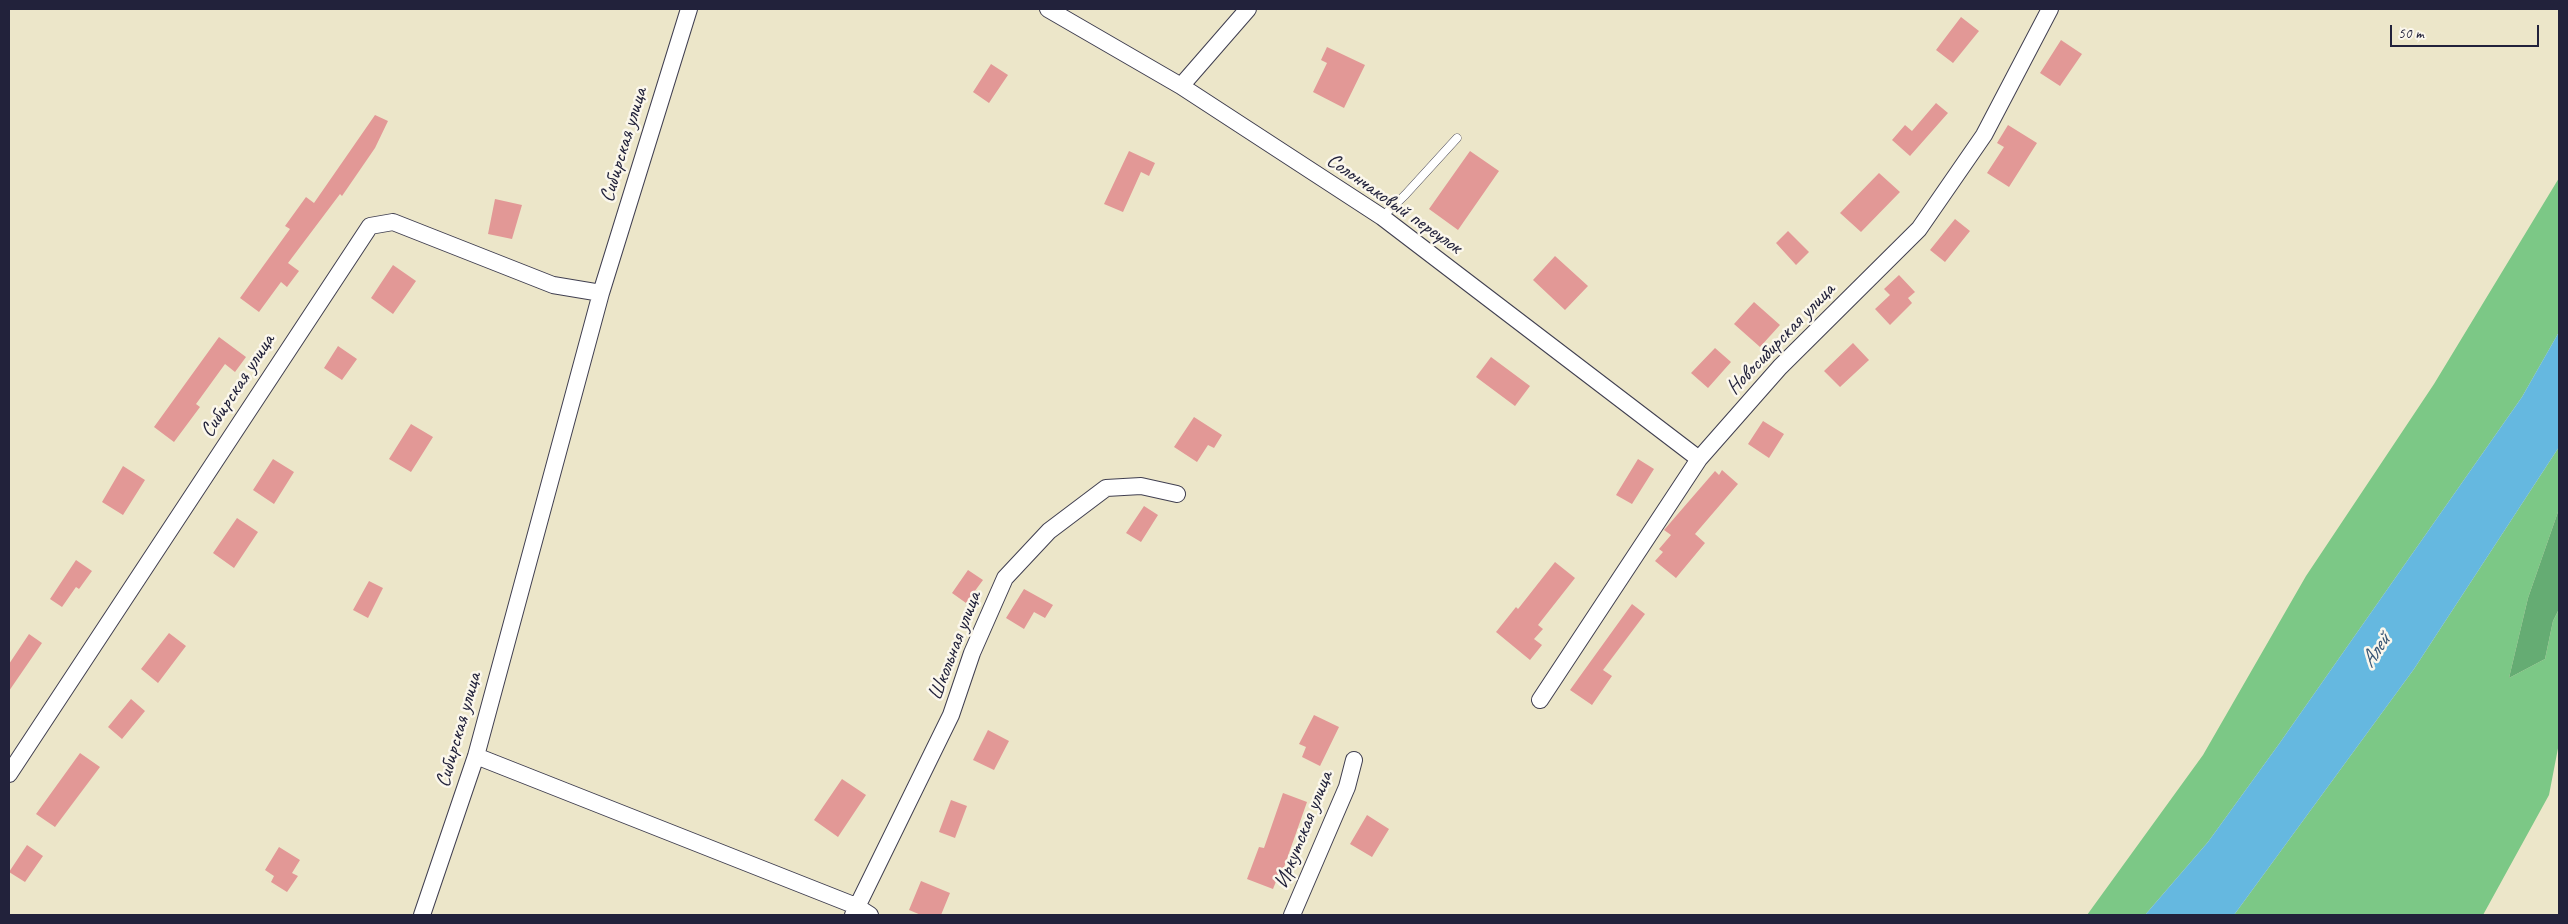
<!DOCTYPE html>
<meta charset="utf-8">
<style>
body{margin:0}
#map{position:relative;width:2568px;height:924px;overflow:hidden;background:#ece6c9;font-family:Caveat,sans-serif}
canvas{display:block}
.frame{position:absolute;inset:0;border:10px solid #22223b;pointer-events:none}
.scale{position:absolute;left:2390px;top:25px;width:149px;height:22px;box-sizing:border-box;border:2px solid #22223b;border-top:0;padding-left:6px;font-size:15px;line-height:18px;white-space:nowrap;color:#22223b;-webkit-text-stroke:4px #fbf7ec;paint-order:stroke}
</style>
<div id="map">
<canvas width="2568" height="924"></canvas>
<div class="frame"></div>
<div class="scale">50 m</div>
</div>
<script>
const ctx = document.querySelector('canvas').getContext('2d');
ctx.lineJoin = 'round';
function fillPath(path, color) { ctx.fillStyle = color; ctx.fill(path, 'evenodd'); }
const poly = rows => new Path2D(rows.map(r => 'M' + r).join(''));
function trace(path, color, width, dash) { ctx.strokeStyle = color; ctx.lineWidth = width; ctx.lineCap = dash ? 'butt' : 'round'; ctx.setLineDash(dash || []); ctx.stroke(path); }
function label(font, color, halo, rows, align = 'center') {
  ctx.font = font + ' Caveat,sans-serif'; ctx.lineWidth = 5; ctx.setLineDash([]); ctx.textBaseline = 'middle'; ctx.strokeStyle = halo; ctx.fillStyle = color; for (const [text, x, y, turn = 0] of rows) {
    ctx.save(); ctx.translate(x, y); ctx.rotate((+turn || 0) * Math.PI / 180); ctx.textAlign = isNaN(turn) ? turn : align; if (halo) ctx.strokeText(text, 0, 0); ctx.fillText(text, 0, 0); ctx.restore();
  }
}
const green = poly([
 [2559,178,2559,332,2522,397,2279,744,2208,842,2145,915,2087,915,2203,755,2306,576,2434,384],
 [2559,447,2559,509,2528,598,2509,678,2545,659,2553,621,2559,609,2559,743,2549,795,2483,915,2234,915,2414,669]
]);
const forest = poly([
 [2559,509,2559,609,2553,621,2545,659,2509,678,2528,598]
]);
const water = poly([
 [2559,332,2559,447,2414,669,2234,915,2145,915,2208,842,2279,744,2522,397]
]);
const building = poly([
 [1961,17,1979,31,1953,63,1936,50],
 [2061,40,2082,54,2060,86,2040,73],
 [1327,47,1365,65,1344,108,1313,92,1327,63,1321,60],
 [991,64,1008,75,989,103,973,92],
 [1936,103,1948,113,1910,156,1892,140,1905,125,1912,131],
 [375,115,388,121,375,148,342,196,340,194,288,263,299,271,287,287,281,282,259,312,240,298,290,229,285,226,306,197,314,203],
 [2008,125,2037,143,2009,187,1987,173,2004,147,1997,143],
 [1129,151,1155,163,1149,176,1141,172,1123,212,1104,204],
 [1470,151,1499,171,1458,230,1429,209],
 [1879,173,1900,192,1861,232,1840,213],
 [495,199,522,205,512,239,488,234],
 [1955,219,1970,231,1945,262,1930,250],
 [1788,231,1809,252,1796,265,1776,243],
 [1555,256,1588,286,1565,310,1533,280],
 [393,265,416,281,393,314,371,298],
 [1899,275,1915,292,1908,298,1912,303,1890,325,1875,309,1890,295,1884,289],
 [1754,302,1780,325,1760,347,1734,324],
 [219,337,246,357,235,372,225,364,196,404,200,407,174,442,154,427],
 [1853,343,1869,360,1840,387,1824,371],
 [338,346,357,359,342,380,324,368],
 [1715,348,1731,362,1708,388,1691,373],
 [1491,357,1530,386,1515,406,1476,377],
 [1194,417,1222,435,1214,448,1208,445,1197,462,1174,447],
 [1763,421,1784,434,1769,458,1748,444],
 [411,424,433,437,411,472,389,459],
 [273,459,294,472,274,504,253,490],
 [1638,459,1654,469,1632,504,1616,495],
 [123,466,145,480,123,515,102,502],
 [1722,470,1738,484,1695,534,1705,543,1676,578,1655,561,1663,552,1659,549,1671,535,1664,530,1715,471,1719,475],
 [1144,506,1158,515,1141,542,1126,533],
 [237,518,258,532,234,568,213,553],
 [76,560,92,571,79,589,76,587,62,607,50,599],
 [1555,562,1575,578,1538,625,1543,629,1534,639,1542,645,1530,660,1496,632,1516,607,1518,609],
 [968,570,983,580,966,603,952,593],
 [369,581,383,588,368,618,353,610],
 [1024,589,1053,605,1045,618,1034,612,1024,629,1006,618],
 [1632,604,1645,614,1603,670,1612,676,1592,705,1570,690],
 [169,633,186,646,158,683,141,669],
 [29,634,42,643,9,691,9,664],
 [131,699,145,711,122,739,108,727],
 [1314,715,1339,727,1320,766,1302,757,1306,747,1299,744],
 [988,730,1009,741,994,770,973,760],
 [80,753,100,767,55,827,36,814],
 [842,779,866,795,838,837,814,820],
 [1283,793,1307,802,1283,870,1281,869,1273,889,1247,879,1259,847,1264,848],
 [951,800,967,806,955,838,939,832],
 [1367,815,1389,829,1372,857,1350,844],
 [27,845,43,856,25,882,9,872],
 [279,847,300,860,292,873,298,876,287,892,271,882,274,876,265,870],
 [921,881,950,893,941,915,921,915,909,910]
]);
const service = poly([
 [1382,217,1405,195,1457,138]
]);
const minor = poly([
 [1048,9,1181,86,1382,217,1699,459],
 [1181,86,1248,9],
 [1540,700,1699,459,1780,367,1919,229,1984,135,2050,9],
 [476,756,856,906,870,915],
 [9,774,370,226,393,222,553,285,601,293],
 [422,915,476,756,601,293,689,9],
 [853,915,951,715,972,653,1005,578,1049,531,1106,488,1141,486,1177,494],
 [1292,915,1347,787,1354,760]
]);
const streetNames = [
 ["Сибирская улица",624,145,-73],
 ["Солончаковый переулок",1394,204,35],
 ["Новосибирская улица",1781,339,-46],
 ["Сибирская улица",238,386,-57],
 ["Школьная улица",955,646,-69],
 ["Сибирская улица",459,730,-74],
 ["Иркутская улица",1304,830,-68]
];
const waterNames = [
 ["Алей",2376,651,-56]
];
fillPath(green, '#7cc886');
fillPath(forest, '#65ac73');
fillPath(water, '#65b8e0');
fillPath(building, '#e29896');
trace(service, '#403f50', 9);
trace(minor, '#403f50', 18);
trace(service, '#fff', 8);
trace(minor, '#fff', 16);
label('21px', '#22223b', '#fbf7ec', streetNames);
label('italic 22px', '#395675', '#fbf7ec', waterNames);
</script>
